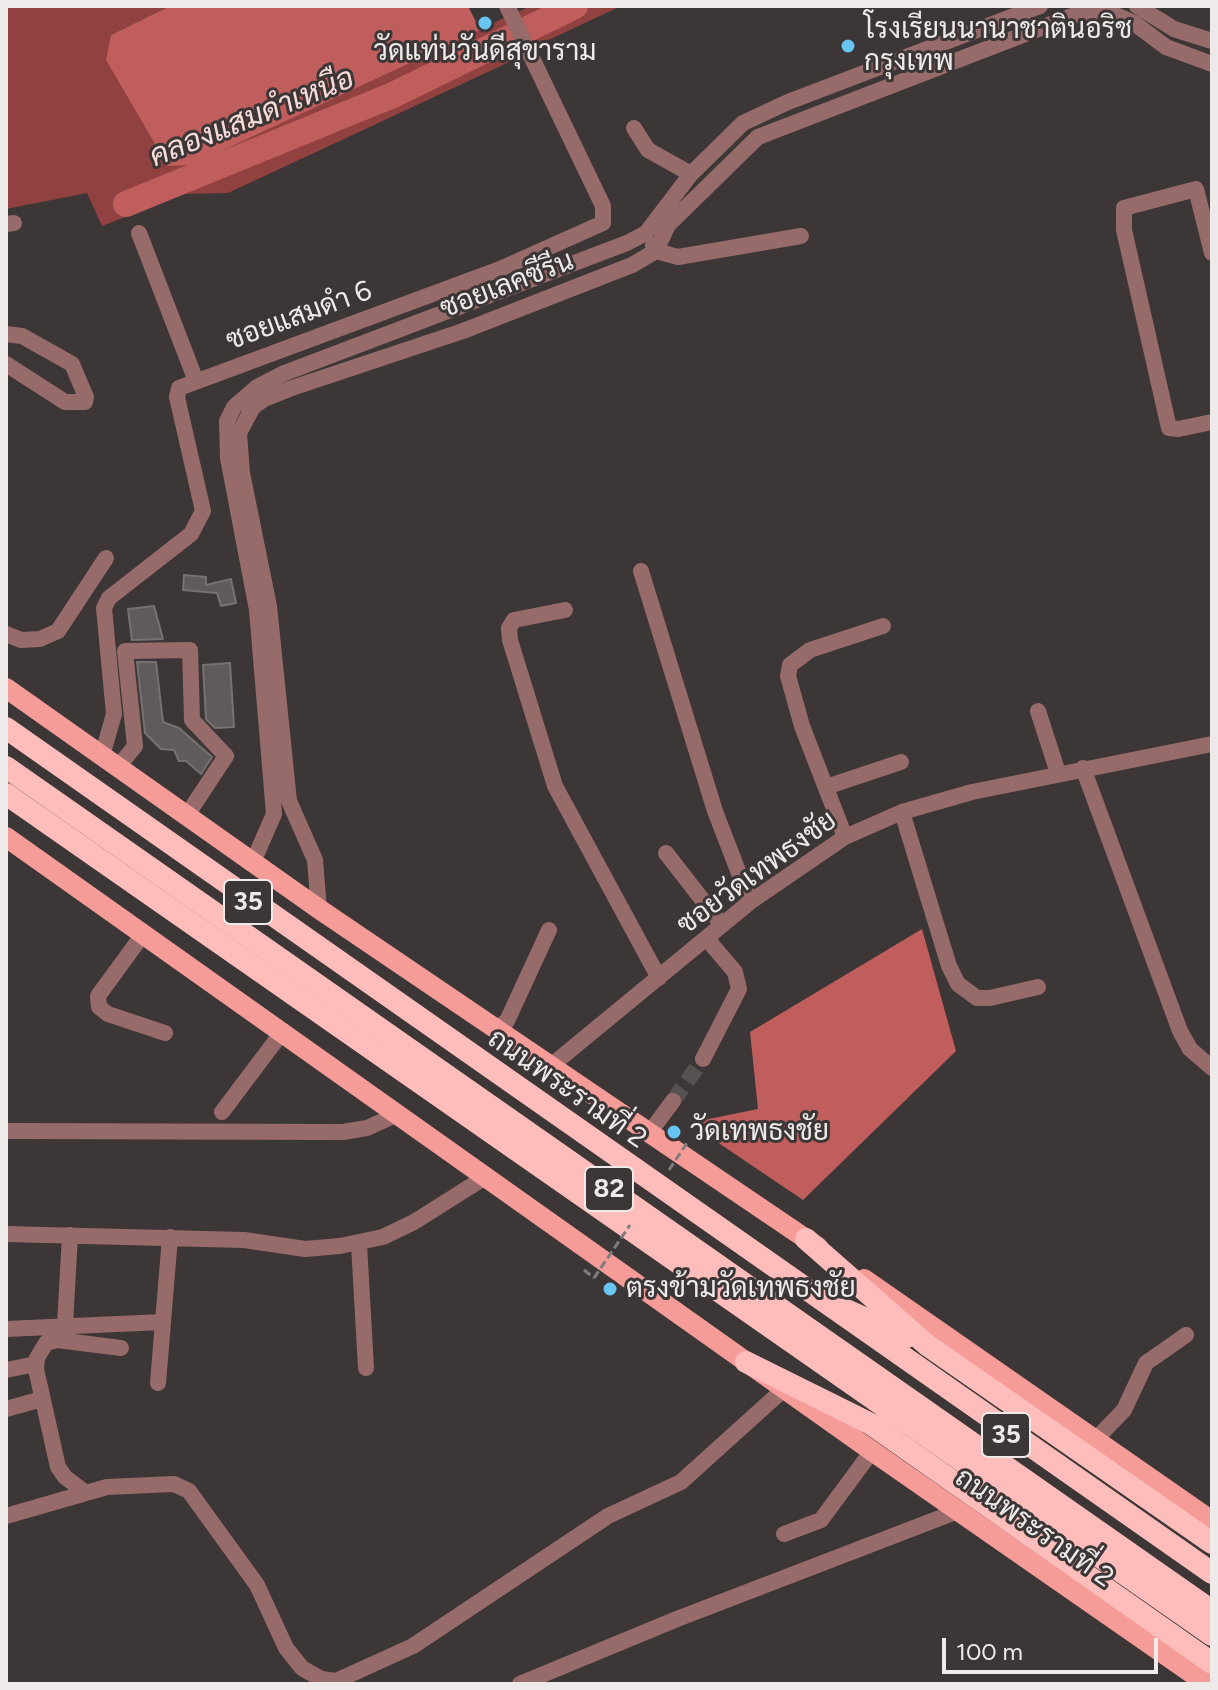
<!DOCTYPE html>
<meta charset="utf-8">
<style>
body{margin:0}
#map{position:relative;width:1218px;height:1690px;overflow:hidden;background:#3c3636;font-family:Figtree,sans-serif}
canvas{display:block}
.frame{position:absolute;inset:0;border:8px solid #eeeaea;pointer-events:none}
.scale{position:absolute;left:942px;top:1638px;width:216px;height:36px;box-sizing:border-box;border:4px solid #eeeaea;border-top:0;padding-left:10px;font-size:24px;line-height:28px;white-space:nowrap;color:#eeeaea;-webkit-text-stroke:6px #3c3636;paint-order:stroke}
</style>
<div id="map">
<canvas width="1218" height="1690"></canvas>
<div class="frame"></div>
<div class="scale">100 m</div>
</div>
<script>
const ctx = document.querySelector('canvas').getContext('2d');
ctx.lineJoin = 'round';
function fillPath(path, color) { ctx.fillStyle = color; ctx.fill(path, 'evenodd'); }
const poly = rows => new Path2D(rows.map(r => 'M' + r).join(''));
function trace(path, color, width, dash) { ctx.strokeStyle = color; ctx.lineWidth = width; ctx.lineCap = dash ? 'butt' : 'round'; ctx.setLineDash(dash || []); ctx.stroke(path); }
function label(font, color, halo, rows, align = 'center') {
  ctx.font = font + ' Figtree,Sarabun,sans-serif'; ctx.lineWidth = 6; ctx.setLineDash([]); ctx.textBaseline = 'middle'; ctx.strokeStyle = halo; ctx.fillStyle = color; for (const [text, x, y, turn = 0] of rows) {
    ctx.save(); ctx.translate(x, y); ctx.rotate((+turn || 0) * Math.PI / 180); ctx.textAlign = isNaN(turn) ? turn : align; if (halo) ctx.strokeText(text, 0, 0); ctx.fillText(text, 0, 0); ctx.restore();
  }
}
const green = poly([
 [6,6,170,6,111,35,192,165,506,17,522,56,228,193,184,194,102,226,87,193,6,209],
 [530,6,621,6,538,45,518,12]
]);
const water = poly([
 [170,6,468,6,480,30,192,165,168,166,106,60,111,35],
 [922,929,956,1051,803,1200,689,1123,758,1109,750,1032]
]);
const river = poly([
 [126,204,393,95,575,6]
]);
const building = poly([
 [184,575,206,577,206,585,231,579,236,603,221,606,217,593,183,590,184,575],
 [154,606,163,639,132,640,128,609,154,606],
 [137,662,156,662,163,722,179,728,212,757,201,774,186,761,179,761,174,750,161,749,145,733,137,662],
 [230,663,234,727,215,728,206,719,203,665,230,663]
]);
const minorTunnel = poly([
 [673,1101,703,1059]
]);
const path = poly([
 [584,1270,594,1278]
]);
const minor = poly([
 [1137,6,1174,29,1212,41],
 [634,128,648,150,691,174],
 [6,224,14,223],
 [139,233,196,381],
 [653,245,656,251,678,257,801,236],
 [1212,253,1196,189,1124,208,1124,230,1169,428,1178,429,1212,422],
 [6,334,22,336,72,364,86,397,85,402,65,402,6,364],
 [641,571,715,811,750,902],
 [565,610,514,620,509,628,510,640,555,786,659,978],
 [6,634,21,640,40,639,58,631,106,558],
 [1038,711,1058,773],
 [102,756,114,714,104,608,109,598,191,534,203,511,177,397,179,388,500,269,603,223,603,206,507,6],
 [118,767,135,746,125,651,190,650,192,720,226,756,187,815],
 [1083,768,1180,1031,1190,1049,1212,1068],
 [826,787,901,762],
 [902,812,949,966,958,984,977,998,990,998,1038,987],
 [845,837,802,726,788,676,790,665,810,650,883,626],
 [666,853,722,925],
 [253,862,274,814,257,610,228,458,227,421,234,407,257,387,282,374,627,243,646,233,691,174,743,123,788,102,1040,6],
 [319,909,315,860,289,801,269,606,242,473,239,433,253,407,264,399,289,389,463,331,632,265,656,251,668,225,758,137,1072,16,1096,12,1116,15,1134,23,1166,47,1212,64],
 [144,933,98,996,99,1007,108,1014,165,1033],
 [495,1030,507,1021,549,930],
 [703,1059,739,989,735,972,707,939],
 [552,1065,750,902,845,837,902,812,972,792,1212,744],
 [222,1112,283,1031],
 [6,1131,343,1132,367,1128,398,1114],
 [650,1132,673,1101],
 [6,1234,244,1240,305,1249,340,1246,383,1237,414,1222,487,1176],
 [359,1244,366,1368],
 [65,1325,70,1235],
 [6,1329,163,1322],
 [6,1370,36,1364],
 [158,1383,170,1237],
 [6,1409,42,1399],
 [1096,1439,1124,1410,1146,1363,1186,1335],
 [86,1493,65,1477,58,1467,36,1369,37,1358,46,1343,57,1340,121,1348],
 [6,1516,107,1487,174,1484,189,1491,257,1585,286,1648,302,1668,321,1679,336,1681,413,1646,608,1516,681,1482,784,1389],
 [784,1534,821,1520,872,1451],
 [520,1684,677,1619,958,1511]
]);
const major = poly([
 [6,688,319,909,818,1247],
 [6,837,872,1451,1207,1684],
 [864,1279,1212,1521]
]);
const highway = poly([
 [6,794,1212,1635],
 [806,1239,927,1345,1212,1543],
 [844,1309,907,1337],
 [746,1362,871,1424,1212,1663]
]);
const pathBridge = poly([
 [669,1170,689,1140],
 [594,1278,630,1225]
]);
const highwayBridge = poly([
 [6,728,1212,1573],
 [6,767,1212,1611]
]);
const markers = [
 [485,23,8,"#68c4f0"],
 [848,46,8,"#68c4f0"],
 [674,1132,8,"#68c4f0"],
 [610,1289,8,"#68c4f0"]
];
const shields = [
 [248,902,48],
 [609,1189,48],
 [1006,1435,48]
];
const shieldNames = [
 ["35",248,902],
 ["82",609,1189],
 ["35",1006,1435]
];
const poiNames = [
 ["โรงเรียนนานาชาตินอริช",864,30],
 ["กรุงเทพ",864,62],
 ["วัดแท่นวันดีสุขาราม",485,52,"center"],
 ["วัดเทพธงชัย",690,1132],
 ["ตรงข้ามวัดเทพธงชัย",626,1289]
];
const streetNames = [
 ["ซอยเลคซีรีน",507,285,-21],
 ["ซอยแสมดำ 6",299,316,-20],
 ["ซอยวัดเทพธงชัย",757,873,-36],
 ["ถนนพระรามที่ 2",567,1089,35],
 ["ถนนพระรามที่ 2",1034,1528,35]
];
const waterNames = [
 ["คลองแสมดำเหนือ",252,118,-22]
];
fillPath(green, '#924141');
fillPath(water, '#c05d5d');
trace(river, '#c05d5d', 26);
fillPath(building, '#605a5a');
trace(building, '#777171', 2);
trace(minorTunnel, '#575151', 16, [16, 8]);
trace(path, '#817c7c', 3, [8, 4]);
trace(minor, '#976b69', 16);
trace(major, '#f59b98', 20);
trace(highway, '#febcba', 22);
trace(pathBridge, '#817c7c', 3, [8, 4]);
trace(highwayBridge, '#febcba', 22);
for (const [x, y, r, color] of markers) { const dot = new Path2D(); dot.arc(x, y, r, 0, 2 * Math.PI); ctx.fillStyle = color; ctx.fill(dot); trace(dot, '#3c3636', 3); }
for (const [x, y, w] of shields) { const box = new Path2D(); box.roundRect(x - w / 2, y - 22, w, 44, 6); ctx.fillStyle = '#3c3636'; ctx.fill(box); trace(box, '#eeeaea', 2); }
label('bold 26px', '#eeeaea', null, shieldNames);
label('28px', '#eeeaea', '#3c3636', poiNames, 'left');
label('28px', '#eeeaea', '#3c3636', streetNames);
label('italic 30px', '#f8dcda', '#3c3636', waterNames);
</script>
